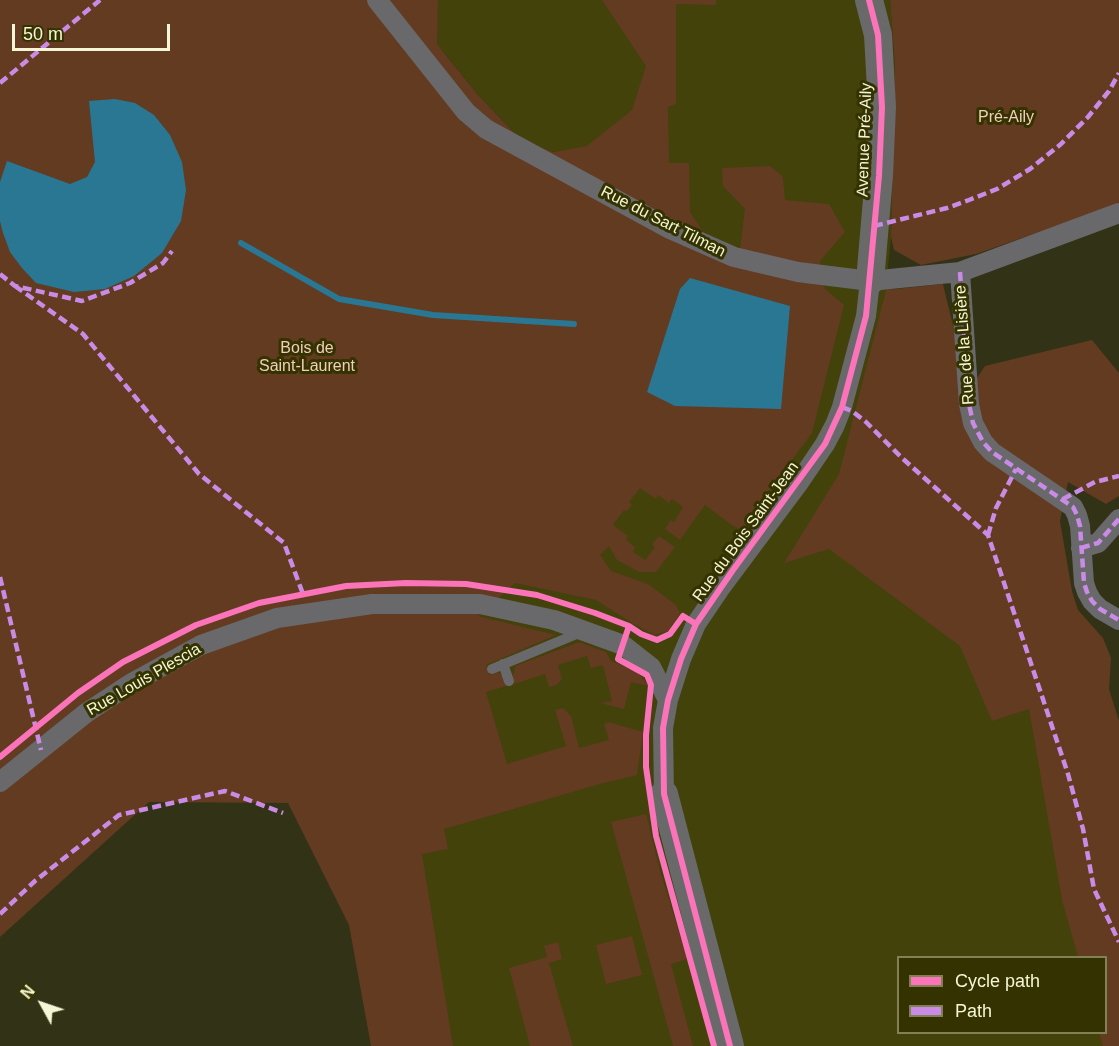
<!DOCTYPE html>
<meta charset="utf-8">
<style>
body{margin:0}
#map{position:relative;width:1119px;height:1046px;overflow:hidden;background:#323217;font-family:Arial,sans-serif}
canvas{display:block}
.legend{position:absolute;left:897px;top:956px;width:210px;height:78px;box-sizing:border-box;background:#343300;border:2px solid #818155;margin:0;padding:8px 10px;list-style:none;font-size:18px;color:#f4f6d5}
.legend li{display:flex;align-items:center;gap:12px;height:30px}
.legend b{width:30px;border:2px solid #818155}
.north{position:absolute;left:12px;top:974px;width:60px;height:60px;-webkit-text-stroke:4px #343300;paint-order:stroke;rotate:310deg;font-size:16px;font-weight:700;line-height:24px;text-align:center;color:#f4f6d5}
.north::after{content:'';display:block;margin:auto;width:21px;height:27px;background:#f4f6d5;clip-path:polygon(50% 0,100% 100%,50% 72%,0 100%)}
.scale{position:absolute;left:12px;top:24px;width:158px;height:27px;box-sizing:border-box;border:3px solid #f4f6d5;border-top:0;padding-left:8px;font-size:18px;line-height:21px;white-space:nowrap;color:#f4f6d5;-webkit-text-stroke:4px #343300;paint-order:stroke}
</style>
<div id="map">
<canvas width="1119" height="1046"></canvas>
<ul class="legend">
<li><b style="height:8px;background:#fb73b8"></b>Cycle path</li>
<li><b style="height:8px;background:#ca8be6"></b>Path</li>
</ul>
<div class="north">N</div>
<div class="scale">50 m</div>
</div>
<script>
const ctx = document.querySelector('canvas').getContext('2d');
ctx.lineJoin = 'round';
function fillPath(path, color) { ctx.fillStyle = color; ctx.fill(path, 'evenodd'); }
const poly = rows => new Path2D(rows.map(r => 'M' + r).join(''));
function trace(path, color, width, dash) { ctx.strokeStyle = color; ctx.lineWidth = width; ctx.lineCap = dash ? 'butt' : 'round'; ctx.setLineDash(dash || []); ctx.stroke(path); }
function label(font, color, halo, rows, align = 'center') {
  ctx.font = font + ' Arial,sans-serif'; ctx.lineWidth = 6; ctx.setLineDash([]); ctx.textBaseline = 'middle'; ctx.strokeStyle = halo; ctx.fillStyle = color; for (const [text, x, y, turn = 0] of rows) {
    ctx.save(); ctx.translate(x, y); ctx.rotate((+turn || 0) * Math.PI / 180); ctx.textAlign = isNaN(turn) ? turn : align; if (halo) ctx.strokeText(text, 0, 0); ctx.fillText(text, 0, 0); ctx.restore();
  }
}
const built = poly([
 [373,0,890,0,895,68,891,237,886,288,947,301,1119,945,1119,1046,429,1046,372,604,755,259,691,230,572,149,553,152,520,139,479,96,443,51],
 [898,958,1106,958,1106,1032,898,1032]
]);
const green = poly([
 [0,0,438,0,437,44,479,96,520,139,553,152,587,146,632,110,646,66,602,0,716,0,716,5,676,4,676,104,668,107,669,163,689,163,690,212,705,235,740,249,745,209,723,186,722,168,770,166,783,177,785,200,829,204,845,232,820,261,824,288,844,305,812,433,757,507,743,530,733,526,705,505,680,540,665,529,671,520,674,522,683,507,672,499,669,503,658,495,656,499,640,488,629,502,632,505,627,511,624,510,613,525,628,536,626,540,635,547,633,552,645,560,655,547,652,544,659,536,675,547,656,572,639,572,617,560,609,546,600,555,611,571,648,584,676,605,680,613,668,631,655,635,632,623,596,600,515,583,478,616,556,635,486,665,489,675,497,672,502,675,506,686,486,692,507,764,566,746,555,710,563,708,571,716,579,748,609,740,604,724,608,722,643,732,637,775,600,784,444,829,448,849,422,854,453,1046,371,1046,349,925,288,803,149,802,0,937],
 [890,0,1119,0,1119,204,976,254,921,265,894,250,891,237,895,68],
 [943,284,968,392,985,366,1092,340,1119,373,1119,496,1106,504,1068,482,1060,521,1072,591,1078,610,1103,638,1111,658,1109,689,1119,721,1119,1046,1103,1046,1099,1033,1106,1032,1106,958,1078,957,1062,900,1029,709,992,721,960,646,829,549,784,563,839,474,886,290],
 [579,642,606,652,611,661,636,671,649,686,631,682,624,709,600,703,612,701,603,665,591,668,587,656,558,665,562,679,557,685,549,687,545,674,514,684,513,676,515,666],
 [646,814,659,867,687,959,671,964,693,1046,673,1046,611,822],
 [632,936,642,975,606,984,596,945],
 [558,942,562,959,549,963,573,1046,530,1046,509,968,547,957,544,946]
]);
const water = poly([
 [115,99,135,103,154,115,170,135,182,162,186,190,181,221,162,253,134,276,105,289,74,292,36,283,22,268,10,252,3,233,0,221,0,182,7,161,70,184,87,177,95,162,89,101],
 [690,278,790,306,781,409,675,406,647,392,680,289]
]);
const stream = poly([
 [241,243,339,299,433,315,574,324]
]);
const lane = poly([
 [503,664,509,681],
 [492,669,584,631]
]);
const street = poly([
 [377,0,466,112,486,129,668,228,734,257,798,272,870,281,960,272,1119,213],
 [960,272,969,404,973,423,983,442,992,452,1073,507,1077,515,1080,526,1084,583,1087,592,1092,601,1100,609,1119,620],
 [1081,548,1098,543,1119,519],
 [0,782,86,713,130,684,201,645,277,618,372,604,480,604,554,620,623,645,651,667,668,700],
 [664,794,663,728,668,700,681,659,696,624,721,587,800,481,825,444,835,425,842,407,866,316,870,281]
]);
const secondary = poly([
 [869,0,878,35,882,107,879,176,870,281],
 [664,794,730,1046]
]);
const quiet = poly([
 [0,83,100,0],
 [874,226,947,208,969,200,997,189,1030,169,1061,144,1088,117,1109,91,1119,73],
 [960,272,969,404,973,423,983,442,992,452,1073,507,1077,515,1080,526,1084,583,1087,592,1092,601,1100,609,1119,620],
 [0,274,15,286,82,301,130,283,163,263,172,251],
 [15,286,83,334,199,474,284,543,303,594],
 [842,407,852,411,866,422,902,458,988,535,1068,774,1083,829,1094,889,1119,942],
 [1063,499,1095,482,1119,476],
 [988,535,996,508,1016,469],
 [1081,548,1098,543,1119,519],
 [0,577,41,750],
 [0,914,35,881,119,815,225,791,283,813]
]);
const cycleway = poly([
 [629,626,618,659,647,675,651,685,646,735,646,767,656,836,714,1046],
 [0,757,78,693,123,662,196,625,259,603,346,586,406,583,466,584,537,595,595,613,629,626,641,634,657,640,670,634,683,616,696,624],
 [730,1046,664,794,663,728,668,700,681,659,696,624,733,570,825,444,842,407,866,316,879,176,882,107,878,35,869,0]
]);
const parkNames = [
 ["Pré-Aily",1006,118],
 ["Bois de",307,349],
 ["Saint-Laurent",307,367]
];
const streetNames = [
 ["Avenue Pré-Aily",865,140,-88],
 ["Rue du Sart Tilman",663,222,27],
 ["Rue de la Lisière",965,345,-94],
 ["Rue du Bois Saint-Jean",746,532,-54],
 ["Rue Louis Plescia",144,680,-30]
];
fillPath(built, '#42420a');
fillPath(green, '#623b21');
fillPath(water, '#2a7794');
trace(stream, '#2a7794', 6);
trace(lane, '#69686b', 10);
trace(street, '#69686b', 20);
trace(secondary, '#69696a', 28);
trace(quiet, '#ca8be6', 4.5, [9, 4.5]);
trace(cycleway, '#fb73b8', 6);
label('16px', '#f2cdba', '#343300', parkNames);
label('16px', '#f4f6d5', '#343300', streetNames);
</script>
